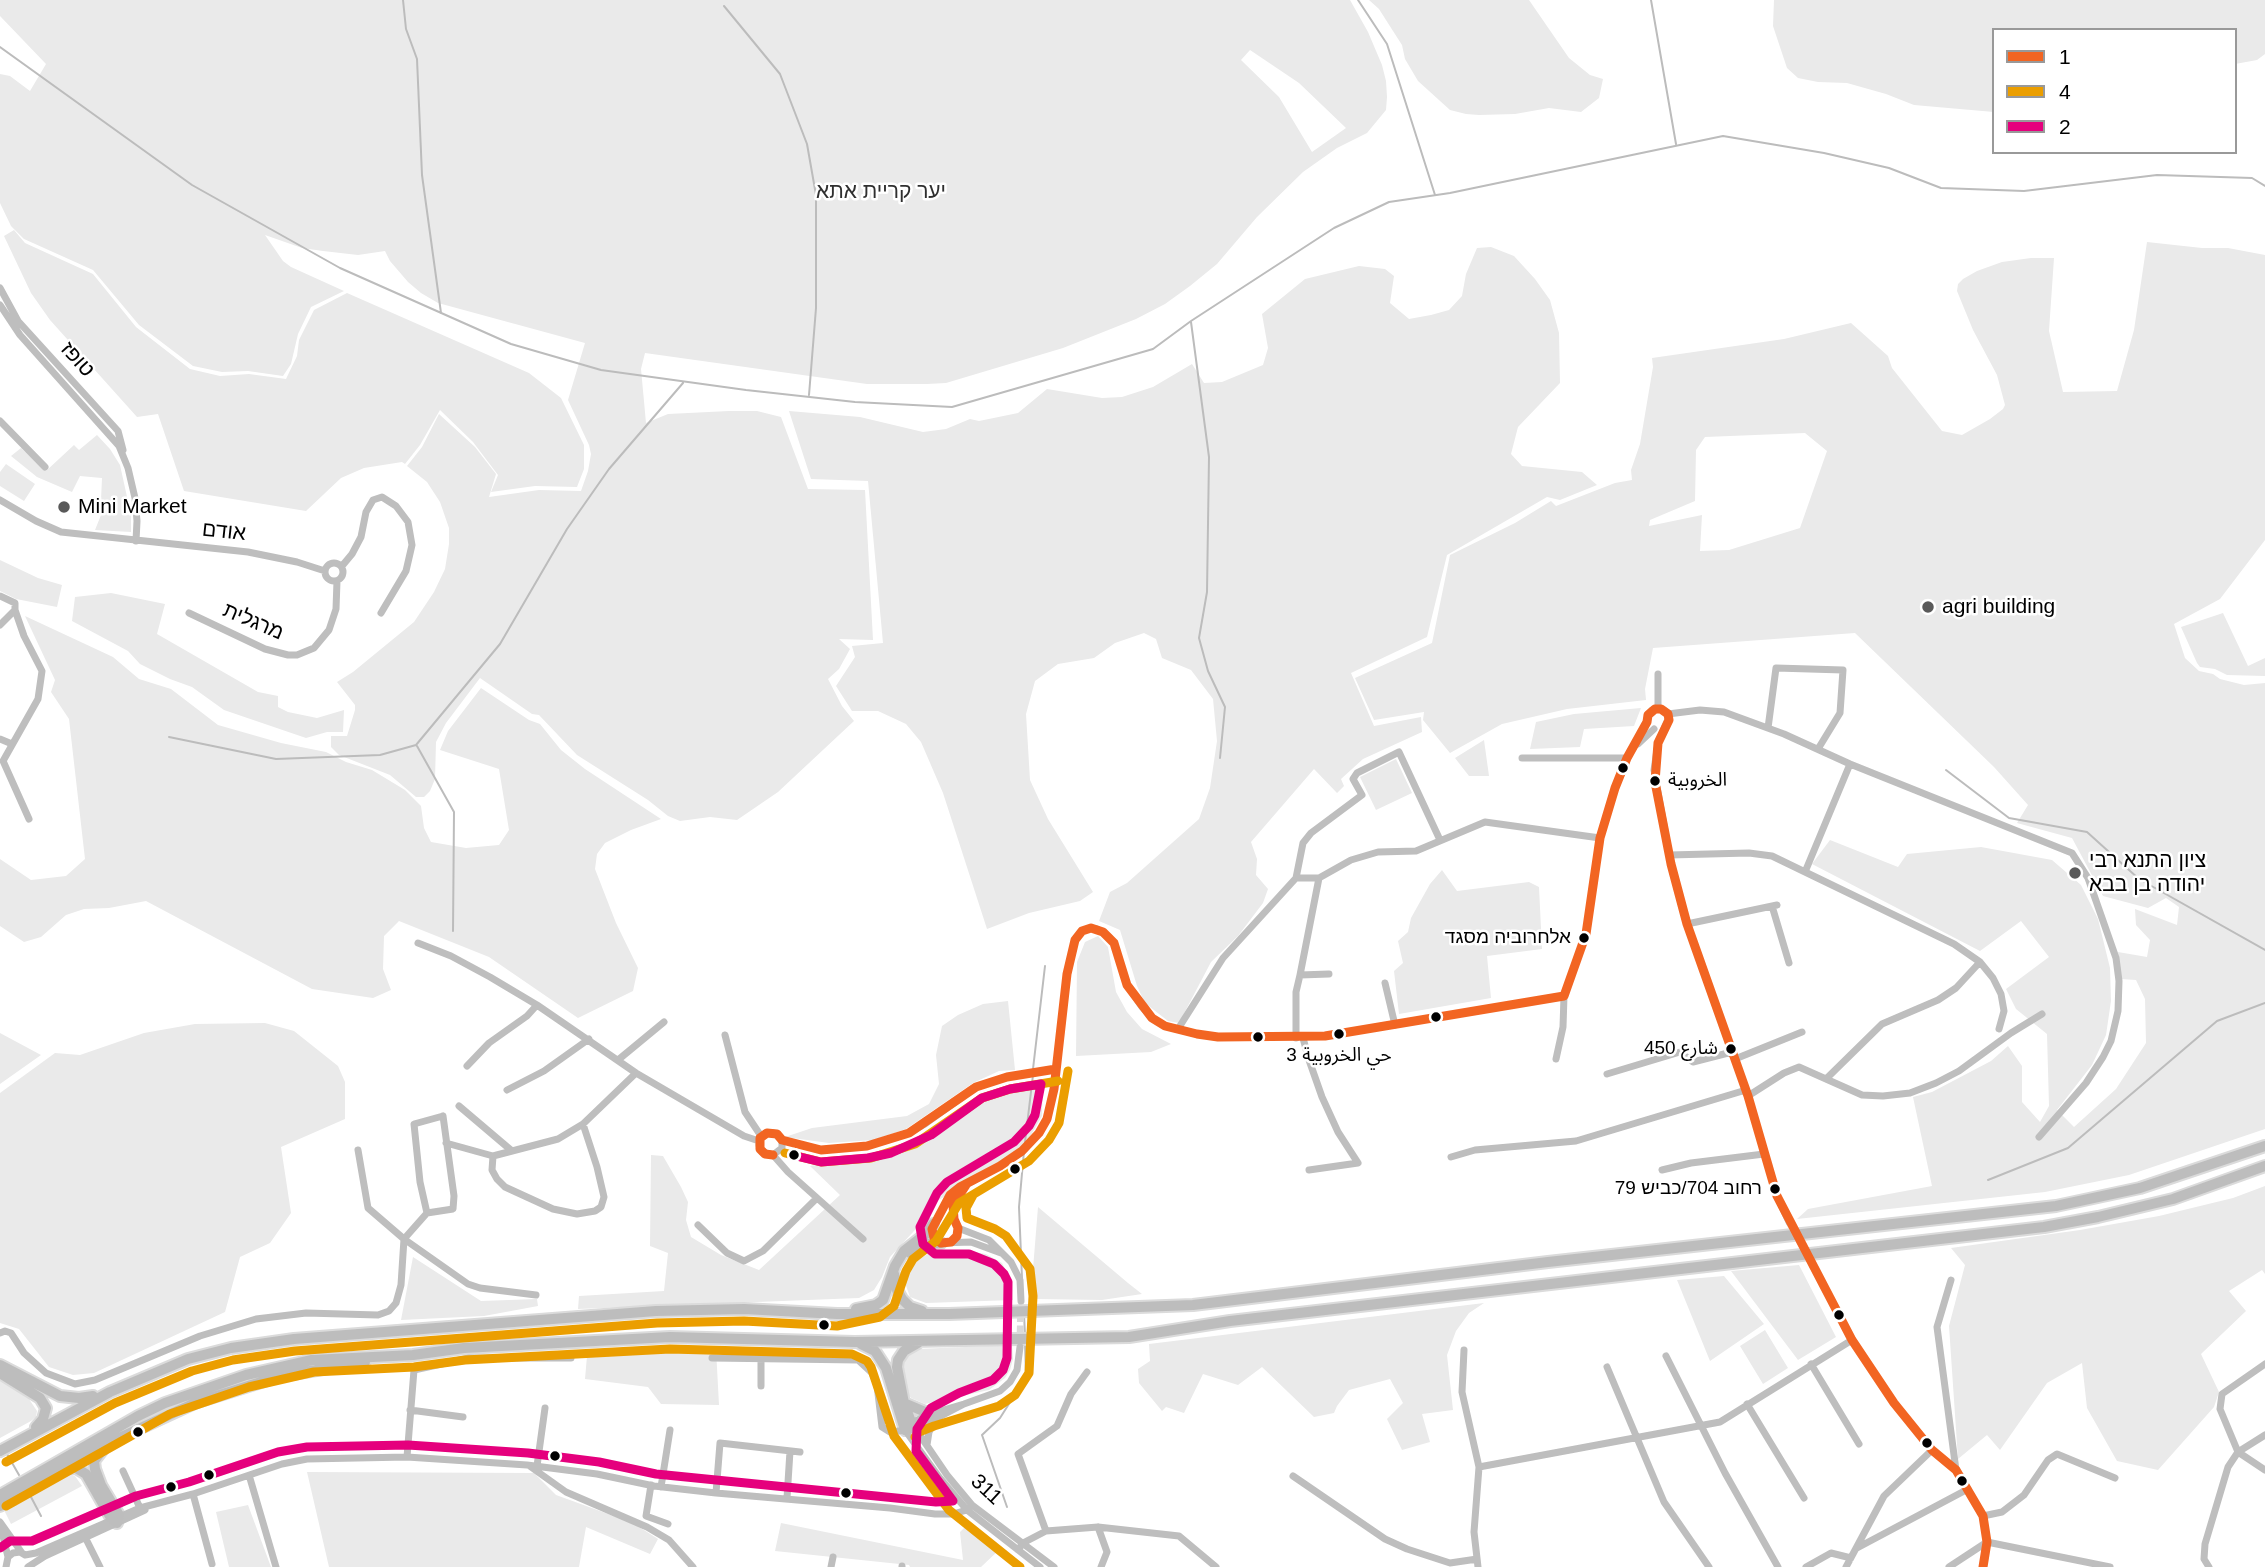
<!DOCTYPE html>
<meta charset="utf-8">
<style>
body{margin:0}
#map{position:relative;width:2265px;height:1567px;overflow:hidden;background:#fff;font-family:Helvetica,sans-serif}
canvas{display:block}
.legend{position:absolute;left:1992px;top:28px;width:245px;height:126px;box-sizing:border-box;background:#fff;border:2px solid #999;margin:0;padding:9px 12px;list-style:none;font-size:21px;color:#000}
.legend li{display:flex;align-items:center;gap:14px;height:35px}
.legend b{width:35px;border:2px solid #999}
</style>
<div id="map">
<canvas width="2265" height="1567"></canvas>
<ul class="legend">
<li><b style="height:9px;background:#f26522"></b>1</li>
<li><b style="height:9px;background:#eb9e00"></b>4</li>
<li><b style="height:9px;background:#e5007d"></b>2</li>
</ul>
</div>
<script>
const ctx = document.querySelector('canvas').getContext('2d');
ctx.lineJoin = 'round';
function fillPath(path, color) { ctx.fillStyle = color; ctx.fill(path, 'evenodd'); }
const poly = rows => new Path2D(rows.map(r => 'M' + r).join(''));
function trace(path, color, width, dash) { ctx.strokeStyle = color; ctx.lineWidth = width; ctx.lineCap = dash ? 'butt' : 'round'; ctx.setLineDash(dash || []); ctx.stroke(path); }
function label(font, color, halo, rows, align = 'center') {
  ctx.font = font + ' Helvetica,"Noto Sans Arabic","Noto Sans Hebrew",sans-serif'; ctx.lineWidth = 5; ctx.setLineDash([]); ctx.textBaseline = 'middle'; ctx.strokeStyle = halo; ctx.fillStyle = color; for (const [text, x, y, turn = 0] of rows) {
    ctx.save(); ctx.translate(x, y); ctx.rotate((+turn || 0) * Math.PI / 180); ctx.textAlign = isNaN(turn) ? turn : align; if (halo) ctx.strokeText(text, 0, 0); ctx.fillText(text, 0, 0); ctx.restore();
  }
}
const green = poly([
 [0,0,1350,0,1368,32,1382,65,1386,81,1387,97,1386,110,1367,133,1337,148,1303,172,1257,217,1217,264,1190,286,1165,304,1136,319,1063,348,946,383,927,384,867,384,645,353,641,369,646,423,668,414,729,411,757,411,781,417,808,489,865,490,873,640,839,639,850,649,839,669,828,679,842,706,854,721,778,792,737,820,710,817,680,821,668,816,648,800,577,755,539,715,532,714,480,678,446,723,436,742,435,779,430,791,424,797,416,797,390,775,339,755,331,747,331,736,347,736,355,710,355,705,337,682,353,672,414,622,434,592,445,569,449,544,449,528,440,502,427,482,407,466,422,447,439,414,475,447,496,474,489,497,539,490,581,491,588,471,591,454,589,445,568,400,585,343,438,303,421,293,408,282,390,261,385,251,358,255,323,251,302,248,265,235,283,261,291,267,344,291,311,307,298,334,291,364,283,376,248,371,222,372,193,366,139,325,93,270,24,239,11,226,0,203,0,74,10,76,30,91,46,64,0,16],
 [1250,50,1299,83,1346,128,1312,152,1279,97,1241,60],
 [1369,0,1529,0,1569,58,1590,75,1603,79,1599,98,1581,112,1549,108,1515,114,1479,115,1466,114,1450,110,1418,81,1405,59,1402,45,1393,31,1379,9],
 [1774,0,2265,0,2265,54,2257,60,2235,64,2235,30,1994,30,1994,112,1914,105,1886,94,1847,83,1818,82,1798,78,1787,68,1773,26],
 [14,230,25,243,93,274,136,327,190,369,220,376,249,374,286,379,297,356,299,340,314,310,347,293,529,373,561,398,584,445,584,469,577,487,535,486,491,492,498,475,473,442,440,410,420,445,405,464,402,462,364,468,341,478,306,511,184,491,158,414,137,417,50,320,31,293,4,236],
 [2147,242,2202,248,2228,248,2265,255,2265,540,2220,599,2174,624,2185,658,2199,671,2213,674,2220,679,2244,685,2265,683,2265,1129,2129,1175,2045,1192,1797,1219,1808,1209,1932,1186,1913,1097,1932,1092,1991,1061,2008,1046,2022,1066,2022,1102,2040,1122,2049,1106,2047,1034,2016,1009,2006,989,2049,957,2021,921,1980,951,1812,864,1830,840,1898,867,1907,854,1981,847,2052,860,2081,885,2098,919,2110,968,2111,1001,2106,1035,2092,1065,2057,1110,2074,1127,2116,1089,2146,1043,2145,999,2136,980,2121,979,2118,952,2147,957,2150,940,2136,925,2135,909,2177,925,2179,907,2166,898,2148,908,2103,896,2072,838,2017,823,2028,805,1994,767,1855,633,1653,648,1645,689,1646,700,1567,709,1502,724,1450,753,1423,720,1424,712,1374,720,1355,678,1432,643,1450,555,1515,523,1551,501,1556,506,1615,483,1632,480,1631,470,1640,444,1653,367,1652,358,1784,339,1851,323,1888,356,1892,368,1942,431,1962,435,1990,419,2003,409,2005,405,1997,375,1973,330,1957,291,1958,284,1963,279,1977,271,2002,262,2031,258,2054,258,2049,331,2063,392,2117,391,2134,330],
 [1805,433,1827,451,1800,528,1729,550,1700,551,1702,515,1649,526,1650,520,1695,501,1696,450,1705,437],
 [1491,247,1514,256,1535,279,1550,300,1559,333,1560,383,1518,427,1511,454,1522,466,1582,472,1597,485,1560,500,1547,497,1447,555,1427,637,1351,673,1374,726,1421,717,1422,732,1363,759,1341,779,1344,786,1337,793,1314,769,1251,842,1257,859,1256,875,1268,889,1263,903,1238,936,1211,962,1179,1023,1168,1021,1145,1003,1137,986,1120,930,1099,921,1110,892,1127,883,1199,819,1210,788,1217,741,1213,699,1191,670,1162,658,1156,639,1144,633,1115,643,1094,658,1058,664,1035,681,1026,714,1030,780,1048,819,1093,892,1080,901,1029,913,987,929,943,793,921,742,906,724,878,711,852,711,836,686,855,657,852,646,883,643,868,481,811,479,789,411,860,417,923,432,946,429,970,419,979,421,1018,413,1047,389,1102,398,1122,397,1153,387,1192,364,1204,383,1222,382,1263,365,1268,348,1262,314,1305,279,1359,266,1385,269,1394,276,1390,303,1409,319,1431,315,1449,310,1462,296,1466,274,1477,248],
 [97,435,110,449,120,465,131,515,131,532,95,530,101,515,87,510,90,498,101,500,102,478,80,476,72,492,37,477,11,456,21,448,46,471,74,445,79,450],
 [6,464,35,484,24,501,0,486,0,472],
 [0,560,38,578,62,585,57,607,16,599,0,591],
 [111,593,165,604,157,634,258,692,278,696,278,707,288,712,317,718,344,710,343,732,327,732,306,738,224,710,192,687,170,679,140,664,128,651,72,621,75,597],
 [2223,613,2248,666,2265,658,2265,676,2227,675,2215,669,2200,667,2197,663,2181,627],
 [25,616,113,657,139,679,171,689,218,725,281,743,326,752,346,762,372,770,405,790,421,806,424,828,431,842,466,848,499,845,509,830,499,769,440,750,448,731,481,688,529,720,540,724,561,750,585,769,661,819,631,830,605,843,597,854,595,869,616,923,638,968,633,991,578,1018,489,957,399,921,384,936,383,969,391,990,373,998,312,989,146,901,109,908,84,909,66,915,41,937,24,942,0,926,0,859,31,880,66,876,85,859,69,719,51,692,55,680],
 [1641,708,1634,726,1584,729,1580,747,1530,749,1536,722,1574,714],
 [1484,740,1489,776,1469,776,1455,758],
 [1396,759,1412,793,1376,810,1360,777],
 [1442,870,1457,891,1529,882,1539,887,1542,949,1487,956,1491,998,1399,1014,1394,971,1403,963,1398,941,1408,932,1411,918,1430,884],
 [1098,936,1108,947,1116,992,1127,1012,1142,1029,1171,1044,1151,1052,1076,1056,1077,962,1085,942],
 [1008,1001,1015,1070,999,1071,973,1083,906,1129,874,1140,829,1143,785,1137,812,1128,907,1116,929,1104,939,1084,936,1055,942,1026,958,1015,983,1004],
 [265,1023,294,1031,338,1066,345,1082,345,1119,281,1147,291,1213,270,1243,240,1257,225,1312,94,1373,73,1375,49,1367,19,1329,0,1323,0,1093,55,1053,80,1055,144,1033,195,1024],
 [0,1033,41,1055,0,1084],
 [1043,1080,1042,1116,1028,1140,1006,1161,935,1202,925,1219,890,1257,882,1277,874,1290,859,1298,578,1309,579,1296,664,1291,668,1253,650,1246,651,1155,663,1156,681,1187,688,1202,686,1220,691,1237,721,1255,759,1270,840,1195,810,1166,877,1155,916,1142,981,1093],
 [2265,1186,2265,1274,2262,1270,2229,1291,2246,1311,2201,1354,2219,1392,2214,1407,2158,1470,2117,1461,2087,1408,2082,1363,2047,1383,2000,1450,1987,1435,1958,1459,1949,1326,1965,1265,1951,1248,2080,1230,2159,1216,2233,1198],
 [1038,1207,1128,1283,1142,1294,1102,1300,1036,1299,1033,1269],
 [963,1250,986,1254,1002,1263,1012,1282,1013,1300,926,1303,910,1297,903,1277,911,1265,929,1253],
 [413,1257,481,1301,537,1299,538,1306,484,1316,401,1320],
 [1799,1265,1836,1337,1798,1360,1731,1271],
 [1724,1276,1764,1324,1710,1361,1677,1280],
 [1484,1303,1469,1313,1456,1331,1447,1355,1453,1410,1422,1414,1430,1442,1402,1450,1387,1419,1403,1403,1390,1379,1349,1390,1337,1406,1334,1413,1314,1417,1262,1367,1238,1385,1203,1374,1184,1413,1166,1407,1162,1411,1139,1383,1138,1369,1150,1361,1149,1344],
 [1765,1330,1788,1368,1763,1384,1740,1346],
 [1012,1345,1013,1359,1010,1370,1005,1378,989,1390,925,1404,911,1398,906,1392,901,1363,909,1353,918,1349],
 [716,1349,719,1405,661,1404,648,1387,585,1379,587,1356],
 [0,1380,29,1399,37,1411,36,1417,31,1421,0,1438],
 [307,1472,534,1473,556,1495,633,1523,658,1539,650,1554,586,1527,579,1567,329,1567],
 [70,1474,75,1476,82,1486,11,1524,3,1508,62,1475],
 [248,1505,271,1567,229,1567,216,1512],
 [970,1522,1000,1549,981,1567,910,1567,909,1565,775,1551,781,1523,963,1560,960,1532]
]);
const stream = poly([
 [403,0,406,29,417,59,422,175,441,313],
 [1358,0,1387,44,1435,195],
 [1651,0,1676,144],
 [724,6,780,74,807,144,816,195,816,308,809,395],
 [0,47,192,185,340,268,511,344,601,370,746,390,855,402,952,407,1153,349,1191,321,1334,228,1389,202,1450,193,1723,136,1824,153,1889,168,1941,188,2024,191,2157,175,2252,178,2265,186],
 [1191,322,1209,457,1207,592,1199,638,1208,671,1225,707,1220,758],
 [169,737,276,759,380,755,416,745,500,644,567,529,609,469,683,383],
 [417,746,454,812,453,931],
 [1946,770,2009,818,2087,832,2139,879,2265,950],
 [1033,1069,1045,966],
 [1025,1142,1033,1075],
 [1988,1180,2068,1148,2217,1021,2265,1003],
 [1022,1278,1019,1207,1024,1151],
 [1024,1315,1025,1334],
 [7,1454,19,1475],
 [31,1497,41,1516],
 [1007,1507,982,1435,1000,1418,1026,1377,1025,1343]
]);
const minorTunnel = poly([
 [1789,1222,1807,1255],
 [1020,1343,1021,1301]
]);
const minor = poly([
 [0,288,18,321,118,431,123,450],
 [0,305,20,335,119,446,128,468,135,498,137,521,136,541],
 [0,421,45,467],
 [0,500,36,521,61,532,248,552,297,562,325,571],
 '325 572a9 9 0 1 1 18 0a9 9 0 1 1-18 0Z',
 [342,566,352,554,361,537,366,512,373,500,382,497,396,506,408,522,412,545,406,571,381,613],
 [0,596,15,603,15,610,24,636,42,671,38,699,3,761,29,819],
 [189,613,265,649,288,655,297,655,314,648,329,630,336,609,337,581],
 [0,625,15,610],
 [1658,674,1658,708],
 [1668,714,1700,710,1724,712,1784,734,1850,764,2072,853,2088,878,2116,958,2119,981,2118,1011,2111,1041,2103,1057,2086,1083,2039,1137],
 [1768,728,1776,668,1843,670,1840,713,1818,749],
 [0,739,12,744],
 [1638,744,1654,729],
 [1522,758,1627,758],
 [1669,855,1749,853,1772,856,1954,944,1980,962,1993,978,2001,994,2004,1011,1999,1029],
 [1805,872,1850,764],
 [1296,878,1303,843,1311,833,1362,795,1353,779,1357,773,1399,752,1440,840],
 [1772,906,1789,963],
 [1687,924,1777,905],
 [418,943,451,956,490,977,537,1005,636,1073,744,1136,759,1141],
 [1300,975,1319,878],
 [1385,983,1395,1025],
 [1178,1029,1223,958,1296,878,1319,878,1351,860,1378,852,1416,851,1485,822,1600,838],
 [725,1035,745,1112,761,1136],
 [1296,1038,1296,992,1300,975,1329,974],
 [1303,1038,1309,1060,1322,1097,1338,1132,1358,1163,1309,1170],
 [1556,1059,1563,1027,1564,996],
 [1735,1059,1802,1032],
 [618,1060,664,1022],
 [467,1066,489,1043,527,1016,537,1005],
 [1607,1074,1680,1052,1693,1062,1732,1052],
 [1826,1079,1882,1024,1938,1000,1956,988,1980,962],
 [507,1090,544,1071,589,1039],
 [1748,1096,1784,1073,1799,1067,1862,1095,1883,1096,1910,1093,1936,1083,1959,1071,2011,1033,2042,1014],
 [459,1106,512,1151],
 [443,1116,454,1196,453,1209,427,1213,420,1182,414,1124,443,1116],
 [583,1124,597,1167,604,1197,601,1207,595,1211,577,1214,553,1209,505,1187,497,1179,492,1170,493,1156,558,1139,583,1124,636,1073],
 [446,1143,493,1156],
 [358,1150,368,1208,404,1239,468,1284,480,1288,536,1295],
 [773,1155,782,1148,782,1140],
 [1451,1157,1475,1150,1576,1141,1746,1090],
 [1662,1170,1691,1163,1764,1154],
 [963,1188,953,1205,954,1219,958,1228,989,1240,1011,1262,1020,1280,1021,1301],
 [698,1225,727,1253,744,1261,763,1251,817,1198],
 [863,1239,788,1172,773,1155,762,1152,759,1145,761,1136,767,1133,774,1133,782,1140,821,1150,867,1146,909,1133,925,1124,976,1087,1007,1077,1056,1069],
 [1001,1253,971,1242,941,1243,934,1238,932,1229,947,1200,955,1191,1000,1166,1022,1151,1039,1133,1047,1119,1054,1089,1067,974,1075,940,1082,931,1091,928,1097,929,1109,937,1114,943,1127,985,1142,1007,1152,1018,1165,1026,1197,1034,1218,1037,1325,1036,1564,996,1586,934,1600,838,1615,788,1627,758,1647,722,1648,715,1652,710,1658,708,1666,712,1669,717,1658,743,1654,770,1671,864,1687,924,1748,1096,1777,1196,1789,1222],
 [1810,1260,1852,1340,1894,1403,1932,1450,1956,1470,1983,1516,1987,1542,1983,1567],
 [1951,1280,1937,1327,1956,1470],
 [0,1333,5,1331,11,1333,24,1353,46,1373,75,1384,95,1380,200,1336,256,1319,306,1313,378,1315,389,1311,396,1303,401,1285,404,1239,427,1213],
 [1464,1350,1462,1392,1479,1467,1474,1532,1478,1567],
 [1666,1356,1725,1473,1778,1567],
 [712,1358,858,1360,872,1373,877,1385,882,1427,890,1432,916,1429,964,1404],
 [1811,1364,1859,1444],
 [2265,1364,2222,1394,2220,1409,2238,1452,2265,1470],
 [1607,1367,1664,1502,1709,1567],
 [761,1386,761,1358],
 [1747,1404,1804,1498],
 [410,1410,463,1417],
 [910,1424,930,1414,964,1404,1000,1391,1010,1382,1017,1370,1020,1347],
 [915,1428,947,1475,972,1505,1054,1567],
 [905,1430,939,1477,967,1510,1040,1567],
 [927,1445,929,1432,936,1420],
 [407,1457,414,1370,469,1358,571,1358],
 [537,1466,545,1408],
 [531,1467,566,1492,647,1527,669,1540,693,1567],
 [1479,1467,1720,1422,1852,1340],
 [123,1471,140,1508],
 [249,1475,276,1567],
 [1293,1476,1385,1539,1407,1549,1450,1563,1477,1559],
 [651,1485,646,1516,668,1524],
 [661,1487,670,1430],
 [716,1493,720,1443,800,1452],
 [193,1494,212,1564],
 [787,1498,790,1451],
 [1983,1516,2002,1512,2024,1495,2048,1460,2057,1454,2115,1478],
 [0,1522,22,1553],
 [1098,1527,1107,1552,1101,1567],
 [1,1528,8,1557],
 [1046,1531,1018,1454,1057,1426,1071,1394,1087,1372],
 [85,1537,100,1567],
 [1857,1548,1968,1489],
 [1018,1550,1023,1543,1046,1531,1098,1527,1179,1536,1216,1567],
 [6,1567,8,1557,13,1553,20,1552,25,1555,36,1553,140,1508,193,1494,282,1464,307,1459,407,1457,527,1465,597,1474,654,1486,716,1493,890,1508,935,1514,953,1514,967,1510,972,1505],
 [28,1567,45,1556,145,1510],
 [831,1567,833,1557],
 [902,1567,902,1566],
 [1806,1567,1831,1553,1851,1558],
 [1846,1567,1884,1496,1932,1450],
 [1949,1567,1987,1542,2110,1567],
 [2209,1567,2204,1559,2205,1544,2228,1467,2238,1452,2265,1435]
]);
const highway = poly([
 [910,1253,928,1244,941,1243],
 [894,1274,897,1290,902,1299,910,1307,922,1311],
 [856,1309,876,1305,883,1300,895,1266,904,1251,927,1233,933,1224],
 [861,1344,875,1351,886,1368,905,1430],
 [0,1365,60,1396,79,1398,93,1396],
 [0,1373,40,1398,46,1408,43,1419,36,1427],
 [904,1403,930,1414],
 [911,1422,904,1403,897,1367,898,1360,904,1351,918,1343],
 [104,1448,94,1461,95,1469,101,1485,119,1515,117,1523],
 [0,1451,110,1392,188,1359,231,1348,294,1339,656,1311,744,1309,837,1314,949,1314,1193,1305,1548,1262,2056,1206,2140,1188,2265,1146],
 [65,1468,76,1468,86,1474,111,1518,117,1523],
 [0,1495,138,1416,165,1403,246,1375,312,1360,413,1355,464,1348,670,1337,855,1342,1129,1337,1230,1321,2044,1227,2098,1217,2173,1199,2265,1166],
 [0,1506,38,1481,104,1445,197,1402,280,1376,365,1362]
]);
const bus1 = poly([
 [773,1155,765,1154,760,1149,760,1138,767,1133,777,1134,782,1140,821,1150,867,1146,909,1133,976,1087,1007,1077,1056,1069],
 [966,1185,953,1205,954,1219,958,1228,957,1236,951,1242,941,1243,934,1238,932,1229,950,1195,960,1187,1000,1166,1022,1151,1039,1133,1047,1119,1054,1089,1067,974,1075,940,1082,931,1091,928,1103,932,1114,943,1127,985,1152,1018,1165,1026,1197,1034,1218,1037,1325,1036,1564,996,1586,934,1600,838,1615,788,1627,758,1647,722,1648,715,1655,709,1661,709,1668,714,1669,720,1658,743,1655,782,1671,864,1687,924,1748,1096,1777,1196,1852,1340,1894,1403,1932,1450,1956,1470,1983,1516,1987,1542,1983,1567]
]);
const bus2 = poly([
 [785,1153,821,1162,871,1158,915,1144,982,1098,1010,1089,1058,1081],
 [915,1437,919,1432,934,1426,999,1406,1015,1395,1029,1373,1033,1296,1030,1269,1006,1236,995,1229,967,1218,966,1208,973,1195],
 [6,1462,115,1403,192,1371,233,1360,295,1351,657,1323,744,1321,837,1326,880,1317,894,1306,906,1271,913,1259,936,1241,959,1203,1029,1161,1049,1140,1059,1123,1068,1071],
 [6,1506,170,1414,249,1387,314,1372,414,1367,465,1360,670,1349,852,1354,867,1361,871,1367,894,1436,949,1510,1020,1567]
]);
const bus3 = poly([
 [0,1548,10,1541,32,1541,136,1496,189,1482,278,1452,307,1447,408,1445,528,1453,599,1462,656,1474,936,1502,953,1501,916,1451,917,1429,931,1408,959,1393,993,1380,1003,1370,1007,1358,1008,1282,1004,1274,994,1264,969,1254,935,1254,923,1244,920,1227,937,1193,947,1182,1014,1142,1029,1126,1035,1115,1041,1084,1010,1089,982,1098,931,1135,891,1153,868,1158,821,1162,792,1155]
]);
const markers = [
 [64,507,7,"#595959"],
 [1928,607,7,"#595959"],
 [1623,768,6,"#000"],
 [1655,781,6,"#000"],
 [2075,873,7,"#595959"],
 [1584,938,6,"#000"],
 [1436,1017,6,"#000"],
 [1339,1034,6,"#000"],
 [1258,1037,6,"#000"],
 [1731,1049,6,"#000"],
 [794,1155,6,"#000"],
 [1015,1169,6,"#000"],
 [1775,1189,6,"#000"],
 [1839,1315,6,"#000"],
 [824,1325,6,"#000"],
 [138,1432,6,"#000"],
 [1927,1443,6,"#000"],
 [555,1456,6,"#000"],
 [209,1475,6,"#000"],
 [1962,1481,6,"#000"],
 [171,1487,6,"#000"],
 [846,1493,6,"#000"]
];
const busNames = [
 ["الخروبية",1668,781,"left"],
 ["אלחרוביה מסגד",1571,938],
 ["شارع 450",1718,1049],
 ["حي الخروبية 3",1339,1056,"center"],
 ["רחוב 704/כביש 79",1762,1189]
];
const parkNames = [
 ["יער קריית אתא",881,192]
];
const streetNames = [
 ["טופז",77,360,48],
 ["אודם",224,532,6],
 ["מרגלית",253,622,23],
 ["311",986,1490,43]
];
const poiNames = [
 ["Mini Market",78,507],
 ["agri building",1942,607],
 ["ציון התנא רבי",2089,861],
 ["יהודה בן בבא",2089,885]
];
fillPath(green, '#eaeaea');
trace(stream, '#bcbcbc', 2);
trace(minorTunnel, '#d9d9d9', 7, [7, 3.5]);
trace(highway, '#dbdbdb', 14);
trace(minor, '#bebebe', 7);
trace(highway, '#bdbdbd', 10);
trace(bus1, '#f26522', 9);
trace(bus2, '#eb9e00', 9);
trace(bus3, '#e5007d', 9);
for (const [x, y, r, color] of markers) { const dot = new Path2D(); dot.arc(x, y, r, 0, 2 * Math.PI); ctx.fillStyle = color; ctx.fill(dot); trace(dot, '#fff', 2.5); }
label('19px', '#000', '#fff', busNames, 'right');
label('21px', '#2f2f2f', '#fff', parkNames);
label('21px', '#000', '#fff', streetNames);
label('21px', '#000', '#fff', poiNames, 'left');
</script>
